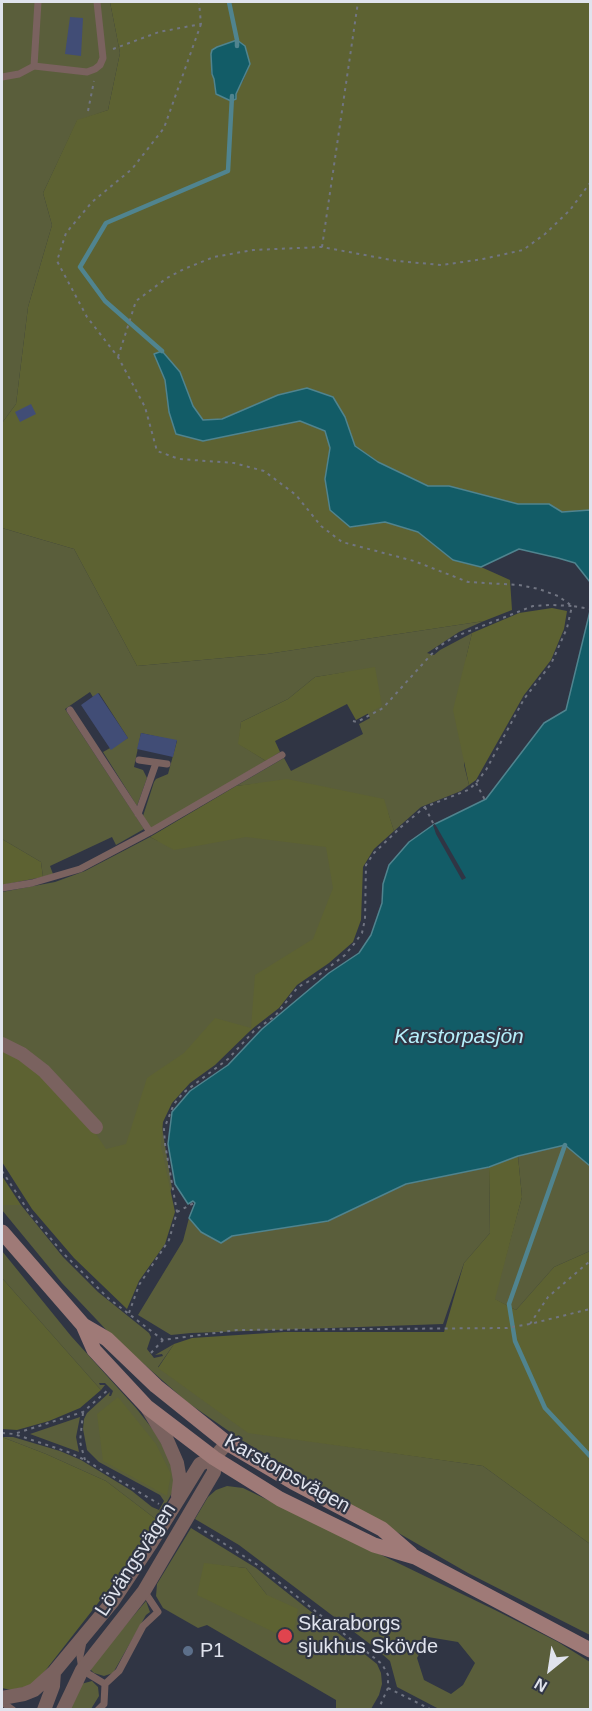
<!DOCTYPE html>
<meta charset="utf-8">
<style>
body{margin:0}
#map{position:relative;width:592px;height:1711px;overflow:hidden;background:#303544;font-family:Helvetica,sans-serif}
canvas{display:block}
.frame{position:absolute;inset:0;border:3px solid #e0e3ed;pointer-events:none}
.north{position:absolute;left:520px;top:1639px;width:60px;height:60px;-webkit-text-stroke:4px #303544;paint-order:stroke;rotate:210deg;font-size:16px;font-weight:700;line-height:24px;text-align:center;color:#e0e3ed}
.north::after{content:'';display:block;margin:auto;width:21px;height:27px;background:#e0e3ed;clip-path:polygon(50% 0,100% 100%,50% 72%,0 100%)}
</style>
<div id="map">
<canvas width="592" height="1711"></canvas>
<div class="frame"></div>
<div class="north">N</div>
</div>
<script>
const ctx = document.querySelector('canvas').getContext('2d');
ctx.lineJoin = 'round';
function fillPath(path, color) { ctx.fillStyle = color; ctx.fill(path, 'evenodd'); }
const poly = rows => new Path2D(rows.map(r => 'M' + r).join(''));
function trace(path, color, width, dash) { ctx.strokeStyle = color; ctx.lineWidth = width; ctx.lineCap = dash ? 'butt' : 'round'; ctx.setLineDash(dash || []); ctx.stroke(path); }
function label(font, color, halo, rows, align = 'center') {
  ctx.font = font + ' Helvetica,sans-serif'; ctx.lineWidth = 4.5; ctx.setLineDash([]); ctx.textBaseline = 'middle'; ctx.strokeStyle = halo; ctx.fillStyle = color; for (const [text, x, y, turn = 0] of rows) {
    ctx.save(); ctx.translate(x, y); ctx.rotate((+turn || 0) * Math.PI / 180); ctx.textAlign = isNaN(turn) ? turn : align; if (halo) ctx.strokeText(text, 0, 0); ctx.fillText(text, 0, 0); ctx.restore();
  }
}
const green = poly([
 [2,2,110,2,120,53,108,110,77,121,43,193,52,225,28,307,16,404,2,423],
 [2,528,74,549,137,666,267,654,484,621,459,632,427,653,434,655,440,650,472,633,466,658,464,765,469,785,461,791,421,807,394,831,388,813,376,819,348,903,252,1029,159,1108,172,1188,121,1287,2,1139,2,892,55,882,85,871,150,837,158,841,264,783,236,786,284,758,291,771,363,734,359,724,370,718,347,672,315,677,288,699,241,722,239,744,266,761,151,829,143,816,154,782,156,779,168,774,177,741,141,733,134,767,143,770,147,778,137,806,103,752,128,738,99,693,93,697,90,692,65,709,144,829,116,845,112,837,50,866,53,874,43,877,41,862,2,839],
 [565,1145,590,1166,590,1251,554,1267,516,1310,494,1299,522,1197,518,1156],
 [489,1167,490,1233,464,1263,443,1324,191,1333,171,1335,138,1315,183,1241,189,1218,201,1232,221,1243,232,1236,328,1221,406,1184],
 [2,1205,21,1205,63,1257,98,1292,149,1333,151,1337,147,1349,154,1358,163,1356,162,1354,155,1355,174,1344,158,1367,248,1432,483,1466,590,1544,590,1635,468,1573,348,1504,243,1441,187,1402,113,1337,62,1283,2,1210],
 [2,1251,71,1336,136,1408,154,1431,170,1459,174,1478,173,1491,157,1520,106,1481,46,1454,2,1437,13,1437,60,1451,81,1460,132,1491,152,1507,159,1510,164,1501,160,1495,99,1462,87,1450,83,1429,84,1419,87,1413,110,1392,109,1396,111,1396,113,1391,105,1383,99,1383,100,1385,105,1385,101,1390,2,1278],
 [80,1417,76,1437,79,1452,30,1434],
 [227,1486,243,1488,495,1610,558,1642,590,1662,590,1709,439,1709,397,1687,390,1661,374,1647,239,1545,195,1519,208,1497,216,1490],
 [428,1637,458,1642,475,1663,463,1685,451,1694,424,1680,417,1658],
 [191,1528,256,1568,377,1664,381,1673,382,1684,379,1695,371,1709,336,1709,336,1700,207,1625,198,1628,163,1608,156,1596,157,1584],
 [204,1564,246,1568,267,1595],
 [146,1601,150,1612,146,1615,113,1673,104,1676,94,1673,89,1668],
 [92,1681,98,1687,99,1696,91,1709,68,1710,81,1684]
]);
const forest = poly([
 [110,2,590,2,590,510,562,512,549,504,518,504,449,486,428,486,378,462,355,446,345,417,278,395,222,419,203,421,193,406,180,372,154,354,165,380,169,412,249,432,300,421,325,431,330,448,325,479,350,527,385,522,418,532,453,560,481,567,510,580,512,610,484,621,333,644,267,654,137,666,74,549,2,528,2,423,16,404,28,307,52,225,43,193,77,120,108,110,120,53],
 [212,59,250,64,243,81,231,100,216,94,214,78,211,73],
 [552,608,567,611,564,629,551,660,524,695,476,780,469,785,453,710,472,633,519,613],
 [375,667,382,706,356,720,347,704,275,741,280,752,266,761,238,744,241,722,288,699,315,677],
 [287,779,384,799,394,831,374,849,363,867,361,920,353,942,329,963,297,985,279,1008,252,1029,215,1065,190,1083,172,1103,163,1122,161,1145,175,1212,165,1244,139,1281,127,1309,74,1258,32,1209,2,1162,2,1048,47,1078,96,1134,106,1149,126,1144,147,1078,184,1053,215,1018,251,1028,255,975,313,939,333,888,326,847,246,837,174,850,150,837,236,786],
 [2,839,41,862,43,877,2,885],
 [518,1156,522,1197,495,1299,516,1310,554,1267,590,1251,590,1544,483,1466,248,1433,158,1368,174,1344,192,1338,284,1332,444,1332,464,1263,490,1233,489,1167],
 [2,1176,21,1205,2,1205],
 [2,1278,101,1390,80,1408,49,1421,17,1430,2,1429],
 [118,1397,156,1444,171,1474,167,1496,103,1461,97,1414],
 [2,1437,46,1454,106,1481,157,1520,116,1580,34,1685,11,1690,2,1688],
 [204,1563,246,1568,267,1595,298,1609,292,1641,197,1595]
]);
const water = poly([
 [237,40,245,46,250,64,236,94,236,99,231,101,216,94,214,79,212,74,211,54,212,50,217,47,237,40],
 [162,351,180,372,193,406,203,420,222,419,278,395,307,388,333,397,345,417,355,446,378,462,428,486,449,486,518,504,549,504,562,512,590,510,590,582,575,563,558,558,519,549,481,567,453,560,418,532,385,522,350,527,330,510,325,479,330,448,325,431,300,421,203,441,176,434,169,412,165,380,154,354,162,351],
 [590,611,590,1166,565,1145,518,1156,489,1167,406,1184,328,1221,232,1236,221,1243,201,1232,189,1218,195,1203,193,1201,188,1204,175,1184,168,1144,172,1112,190,1091,228,1065,262,1029,329,973,359,953,371,935,382,903,383,884,389,865,409,842,433,825,486,799,544,723,566,710,590,611]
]);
const pier = poly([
 [435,824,466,878,462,880,436,834,433,825]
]);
const stream = poly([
 [229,2,237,40,237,46],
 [162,351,105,301,80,267,106,223,228,171,232,96],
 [565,1145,509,1304,515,1341,545,1408,590,1456]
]);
const building = poly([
 [70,17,83,18,81,56,65,54],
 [31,404,36,414,20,422,15,412],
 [98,693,128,738,111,750,81,705],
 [141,733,177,740,173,757,137,749]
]);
const path = poly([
 [201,24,164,128,132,169,92,202,66,233,57,261,87,317,118,357,145,407,157,451,179,459,234,463,264,471,296,495,321,526,342,542,414,561,468,582,519,585,539,589,558,596,572,606,590,609],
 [113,49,159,32,201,24,199,2],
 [88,111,94,81],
 [322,247,358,2],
 [118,357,136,301,167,278,184,269,214,257,253,250,322,247,397,261,442,265,483,259,523,250,545,234,570,210,590,183],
 [476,783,485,800],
 [425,807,434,825],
 [2,1171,31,1215,63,1253,108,1298,163,1340],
 [177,1212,194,1203],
 [129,1313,139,1285,169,1240,177,1212,165,1144,164,1129,174,1104,183,1093,228,1059,254,1031,275,1016,298,987,315,978,345,955,354,944,362,933,365,919,366,865,374,853,401,827,425,807,468,790,476,783,486,770,524,699,551,664,567,628,572,606,551,605,533,606,454,637,438,647,383,708,357,722,353,721],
 [530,1324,548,1297,590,1261],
 [151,1353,163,1340,237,1330,507,1328,530,1324,590,1309],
 [83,1413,80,1442,85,1460],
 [2,1433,14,1434,68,1452,85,1460,159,1504],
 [17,1433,83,1412,108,1390],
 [198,1527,256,1564,382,1664,388,1675,388,1688,378,1710],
 [388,1688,432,1710]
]);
const service = poly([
 [34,66,38,2],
 [2,77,19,74,34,66,87,72,95,69,100,65,103,58,97,2],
 [70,710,150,832],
 [139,760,167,764],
 [138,814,156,763],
 [2,888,32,883,80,869,150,832,282,755],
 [83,1642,80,1656,82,1670,105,1684],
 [2,1702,13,1710],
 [98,1710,104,1704,105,1684,119,1671,143,1626,158,1612,144,1591]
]);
const minor = poly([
 [2,1044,22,1054,44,1071,96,1127],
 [148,1409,167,1440,177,1463,180,1480,178,1496],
 [2,1698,24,1694,34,1690,54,1672,113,1601,150,1545,200,1464,214,1458,227,1443],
 [44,1710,53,1686,54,1672],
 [63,1710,82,1670,144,1591,214,1472,214,1458]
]);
const secondary = poly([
 [2,1232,83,1325,94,1350,147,1407,214,1458,280,1499,374,1545,415,1557,590,1650],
 [83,1325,107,1339,156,1386,227,1443,293,1482,382,1529,411,1554]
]);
const markers = [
 [285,1636,8,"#e0444e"],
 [188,1651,6,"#5c6f8a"]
];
const streetNames = [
 ["Karstorpsvägen",287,1474,29],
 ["Lövängsvägen",136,1560,-57]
];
const poiNames = [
 ["Skaraborgs",298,1624],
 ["sjukhus Skövde",298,1647],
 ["P1",200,1651]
];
const waterNames = [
 ["Karstorpasjön",459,1037]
];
fillPath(green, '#5a5e3b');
fillPath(forest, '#5d6232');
fillPath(water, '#125c67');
trace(water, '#50848f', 1.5);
fillPath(pier, '#303544');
trace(stream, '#50848f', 4.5);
fillPath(building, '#414d76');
trace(path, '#717582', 2, [3, 4.5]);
trace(service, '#7a625f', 7);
trace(minor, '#7a625f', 14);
trace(secondary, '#9f7a77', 15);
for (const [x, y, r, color] of markers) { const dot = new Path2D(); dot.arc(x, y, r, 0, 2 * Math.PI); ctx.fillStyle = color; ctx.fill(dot); trace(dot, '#303544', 2); }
label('20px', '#e0e3ed', '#303544', streetNames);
label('20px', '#e0e3ed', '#303544', poiNames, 'left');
label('italic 21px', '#b5effa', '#303544', waterNames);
</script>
